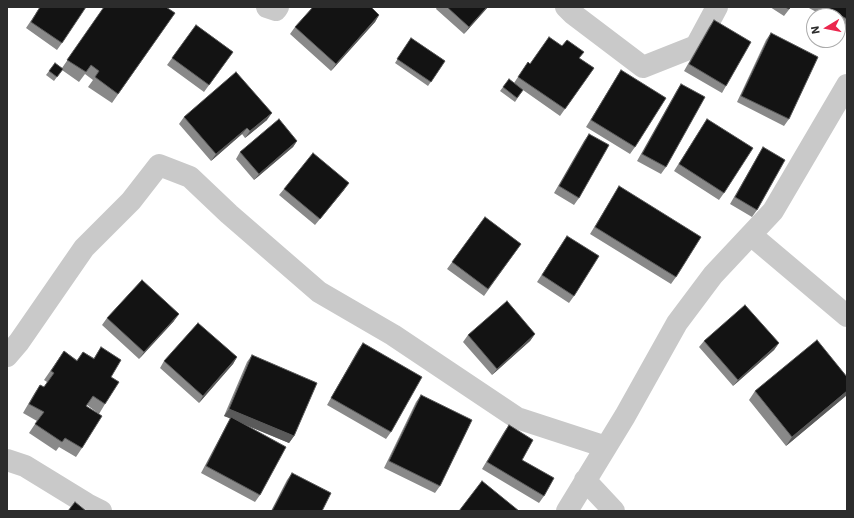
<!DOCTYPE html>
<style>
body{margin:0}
#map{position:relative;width:854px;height:518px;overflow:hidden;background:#fff;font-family:"IBM Plex Sans",sans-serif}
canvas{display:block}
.frame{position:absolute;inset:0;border:8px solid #2c2c2c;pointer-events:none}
.north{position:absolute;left:806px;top:8px;width:40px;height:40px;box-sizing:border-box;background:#fff;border:1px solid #ababab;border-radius:50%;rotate:260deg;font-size:11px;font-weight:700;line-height:16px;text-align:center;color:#2c2c2c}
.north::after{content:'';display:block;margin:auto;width:14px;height:18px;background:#eb264d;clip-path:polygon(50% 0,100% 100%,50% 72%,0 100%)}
</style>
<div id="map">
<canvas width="854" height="518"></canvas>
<div class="frame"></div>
<div class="north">N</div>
</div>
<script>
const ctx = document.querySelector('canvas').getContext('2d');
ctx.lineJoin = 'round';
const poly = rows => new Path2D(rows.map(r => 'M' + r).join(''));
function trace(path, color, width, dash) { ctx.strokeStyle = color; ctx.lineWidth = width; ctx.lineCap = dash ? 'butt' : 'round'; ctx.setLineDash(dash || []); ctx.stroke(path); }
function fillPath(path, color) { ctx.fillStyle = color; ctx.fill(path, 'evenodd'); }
const minor = poly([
 [267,7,276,10,278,7],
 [566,7,573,14,643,67,696,46,717,7],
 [751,235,847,316],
 [7,356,19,342,84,248,131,201,159,165,190,177,229,214,319,292,393,335,517,418,606,447],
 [7,460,25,466,87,504,101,511],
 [585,480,614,511],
 [567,511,625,416,677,323,713,275,773,211,847,85]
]);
const wall = poly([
 [40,7,62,43,57,50,26,28],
 [104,7,175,13,112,103,88,87,93,80,85,74,79,82,62,70,54,81,46,75,55,63,62,68],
 [437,7,488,7,464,34,436,9],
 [770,7,791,7,784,16],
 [807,7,847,7,847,28,838,24,838,16,824,16],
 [379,15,375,22,331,71,290,34,295,27],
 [714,20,726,86,722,93,684,71,709,27],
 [196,25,233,52,204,92,167,65],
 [771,33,789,119,784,126,737,102,766,40],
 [411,38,445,61,428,86,395,63],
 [579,58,594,68,560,116,523,90,515,102,500,91,509,79,514,83,528,62,530,64],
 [621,70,635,147,630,154,586,127],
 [681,84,666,167,661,174,637,161,677,90],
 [184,117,267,120,245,138,242,134,211,161,179,124],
 [707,119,724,193,719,200,674,171],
 [589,134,579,198,574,205,554,193,584,141],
 [297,141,293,147,254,180,236,159,240,152],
 [763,147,757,210,752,217,730,204,759,154],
 [619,186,676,277,671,284,590,234,615,193],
 [284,189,344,190,315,225,279,195],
 [485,217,521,244,484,296,447,269],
 [567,236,574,296,569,303,537,282],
 [107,318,174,321,139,359,102,325],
 [535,334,530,341,492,375,463,342,468,335],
 [704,341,779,343,774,350,733,386,699,347],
 [363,343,391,432,386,439,327,405,358,350],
 [101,347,111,377,105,404,99,414,87,405,86,406,82,448,76,457,59,447,56,451,29,433,37,421,23,413,34,394,40,385,44,387,47,382,44,380,64,351,77,360,83,352,94,358],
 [252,355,294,436,289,443,241,423,260,495,255,502,201,473,227,424,231,418,224,416,247,362],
 [237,357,233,364,199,403,160,368,164,361],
 [847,377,847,395,786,446,749,400,755,391],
 [421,395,440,486,435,493,384,468,416,402],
 [509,425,522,460,544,496,539,503,482,469,504,432],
 [292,473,322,511,271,511,287,480]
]);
const shadedWall = poly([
 [487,7,488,7,464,34,469,27],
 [379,15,375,22,331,71,336,64],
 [272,113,267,120,245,138,250,131],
 [247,128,242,134,211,161,216,154],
 [297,141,293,147,254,180,259,174],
 [349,183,344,190,315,225,320,219],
 [179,314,174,321,139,359,144,352],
 [535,334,530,341,492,375,497,369],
 [779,343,774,350,733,386,738,380],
 [237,357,233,364,199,403,203,396],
 [847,391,847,395,786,446,792,437],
 [229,409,294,436,289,443,224,416]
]);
const building = poly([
 [40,7,86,7,62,43,31,22,40,7],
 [104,7,166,7,175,13,118,94,95,77,99,71,91,65,86,72,67,60,104,7],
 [313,7,371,7,379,15,336,64,295,27,313,7],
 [447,7,487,7,469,27,447,7],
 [785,7,791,7,789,9,785,7],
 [825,7,847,7,847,19,825,7],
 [714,20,751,42,726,86,689,64,714,20],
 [196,25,233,52,209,85,172,58,196,25],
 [771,33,818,57,789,119,741,96,771,33],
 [549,37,562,46,567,40,584,52,579,58,594,68,565,109,518,77,528,62,530,64,549,37],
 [411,38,445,61,431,82,397,59,411,38],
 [55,63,63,69,57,77,49,71,55,63],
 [621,70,666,98,635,147,591,120,621,70],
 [236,72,272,113,250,131,247,128,216,154,184,117,236,72],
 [509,79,523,90,517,98,503,87,509,79],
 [681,84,705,97,666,167,642,154,681,84],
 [279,119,297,141,259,174,240,152,279,119],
 [707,119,753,148,724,193,679,164,707,119],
 [589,134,609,145,579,198,559,186,589,134],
 [763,147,785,160,757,210,735,197,763,147],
 [313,153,349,183,320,219,284,189,313,153],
 [619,186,701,237,676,277,595,227,619,186],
 [485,217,521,244,488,289,452,262,485,217],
 [567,236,599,256,574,296,542,275,567,236],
 [142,280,179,314,144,352,107,318,142,280],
 [507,301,535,334,497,369,468,335,507,301],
 [745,305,779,343,738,380,704,341,745,305],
 [198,323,237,357,203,396,164,361,198,323],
 [817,340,847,377,847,391,792,437,755,391,817,340],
 [363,343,422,377,391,432,331,398,363,343],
 [101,347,121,360,111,377,119,382,105,404,93,396,86,406,102,416,82,448,65,438,62,442,35,424,44,412,29,404,40,385,44,387,54,373,51,371,64,351,77,361,83,352,94,359,101,347],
 [252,355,317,383,294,436,229,409,252,355],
 [421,395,472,420,440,486,389,461,421,395],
 [231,417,286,447,260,495,206,466,231,417],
 [509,425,533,440,522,460,554,478,544,496,487,462,509,425],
 [292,473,331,493,322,511,272,511,292,473],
 [482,481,519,511,459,511,482,481],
 [75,502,86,511,68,511,75,502]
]);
trace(minor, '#c9c9c9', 22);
fillPath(wall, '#898989');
fillPath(shadedWall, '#5a5a5a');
fillPath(building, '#131313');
trace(building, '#5a5a5a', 1);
</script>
